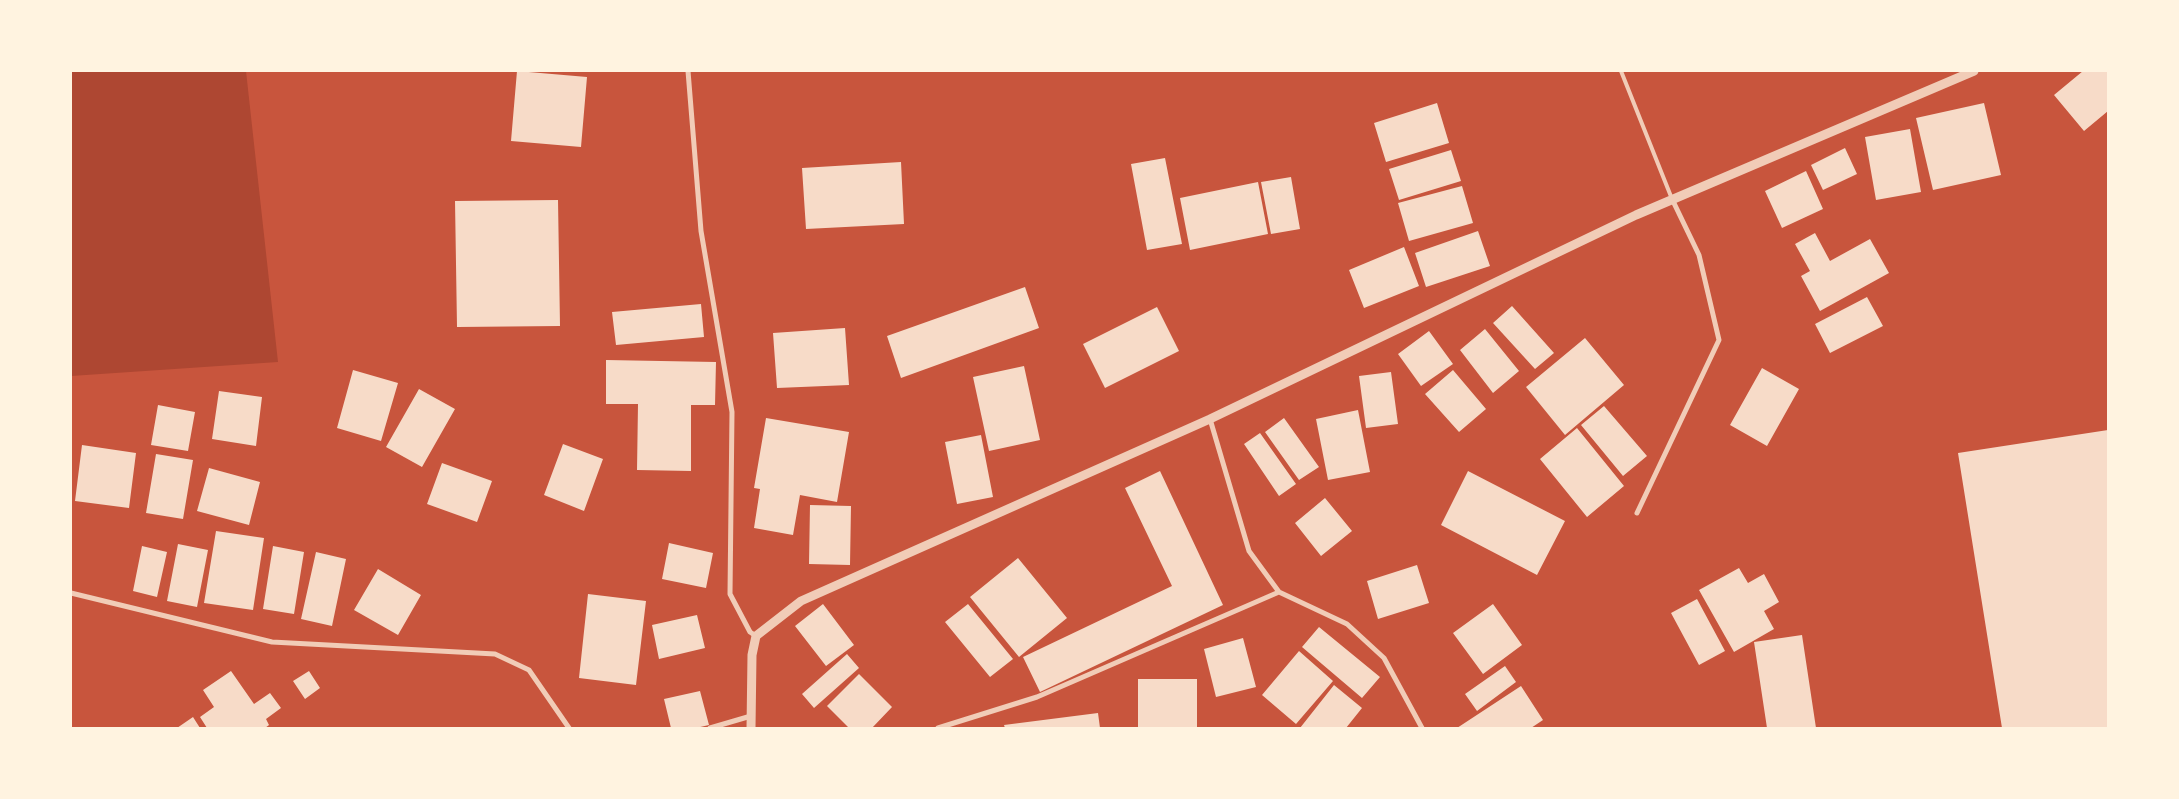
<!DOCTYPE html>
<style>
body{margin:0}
#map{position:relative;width:2179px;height:799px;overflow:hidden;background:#c8553d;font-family:"Asap Condensed",sans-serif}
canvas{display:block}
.frame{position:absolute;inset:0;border:72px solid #fff3e0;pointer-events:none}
</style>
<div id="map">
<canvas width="2179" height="799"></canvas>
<div class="frame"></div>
</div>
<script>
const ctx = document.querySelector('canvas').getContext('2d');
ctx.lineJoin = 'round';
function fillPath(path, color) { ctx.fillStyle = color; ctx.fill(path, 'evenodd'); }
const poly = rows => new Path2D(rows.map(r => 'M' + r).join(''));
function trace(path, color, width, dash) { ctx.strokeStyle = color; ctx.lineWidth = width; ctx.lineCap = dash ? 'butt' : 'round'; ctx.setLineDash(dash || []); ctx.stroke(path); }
const green = poly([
 [71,71,246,71,278,362,71,376]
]);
const building = poly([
 [517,71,587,77,581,147,511,141],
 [2083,71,2108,71,2108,111,2084,131,2054,95],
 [1437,103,1449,143,1386,162,1374,123],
 [1984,103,2001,175,1933,190,1916,118],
 [1910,129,1921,192,1876,200,1865,137],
 [1845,148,1857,174,1823,190,1811,165],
 [1451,150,1461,181,1399,200,1389,169],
 [1165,158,1182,244,1147,250,1131,164],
 [901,162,904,224,806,229,802,168],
 [1806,171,1823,209,1782,228,1765,191],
 [1291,177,1300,229,1271,234,1261,182],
 [1258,182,1268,234,1190,250,1180,198],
 [1462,186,1473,223,1409,241,1398,203],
 [558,200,560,326,457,327,455,201],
 [1478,231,1490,266,1426,287,1415,253],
 [1815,233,1830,261,1870,239,1889,273,1820,311,1801,276,1810,271,1795,244],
 [1404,247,1419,286,1364,308,1349,270],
 [1025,287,1039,328,901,378,887,336],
 [1867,297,1883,326,1830,353,1815,324],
 [701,304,704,337,616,345,612,312],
 [1512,306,1554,353,1535,369,1493,323],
 [1157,307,1179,351,1105,388,1083,344],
 [845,328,849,385,777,388,773,333],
 [1485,329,1519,371,1493,393,1460,350],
 [1429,331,1453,364,1421,386,1398,354],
 [1585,338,1624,385,1565,435,1526,387],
 [606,360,716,362,715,405,691,405,691,471,637,470,638,404,606,404],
 [1024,366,1040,440,989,451,973,377],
 [1762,368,1799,389,1767,446,1730,425],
 [353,370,398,383,381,441,337,428],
 [1453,370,1486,409,1459,432,1425,394],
 [1391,372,1398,424,1366,428,1359,376],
 [419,389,455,409,422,467,386,447],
 [219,391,262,397,256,446,212,439],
 [158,405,195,412,188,451,151,445],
 [1604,406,1647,456,1623,476,1581,425],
 [1358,410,1370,472,1328,480,1316,419],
 [766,418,849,432,837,502,800,495,793,535,754,528,760,489,754,488],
 [1284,418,1319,467,1299,480,1265,432],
 [1577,428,1624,486,1587,517,1540,459],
 [2108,430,2108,728,2002,728,1958,453],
 [1260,433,1296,484,1279,496,1244,444],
 [981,435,993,497,957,504,945,442],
 [563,444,603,459,584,511,544,495],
 [82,445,136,453,129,508,75,501],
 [156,454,193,460,183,519,146,513],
 [442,463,492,481,477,522,427,504],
 [209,468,260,482,249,525,197,511],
 [1160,471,1223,605,1040,692,1023,657,1172,586,1125,488],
 [1468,471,1565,521,1537,575,1441,525],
 [1325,498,1352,531,1321,556,1295,523],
 [810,505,851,506,850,565,809,564],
 [216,531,264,538,253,610,204,603],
 [669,543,713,553,706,588,662,579],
 [178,544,208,550,197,607,167,601],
 [142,546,167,552,157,597,133,591],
 [273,546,304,552,294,614,263,609],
 [316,552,346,559,332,626,301,619],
 [1018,558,1067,618,1019,657,970,597],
 [1417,565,1429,603,1378,619,1367,581],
 [1739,568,1748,583,1764,574,1779,602,1764,611,1774,629,1734,652,1699,590],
 [378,569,421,595,398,635,354,610],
 [588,594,646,601,636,685,579,678],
 [1697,599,1725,651,1699,665,1671,613],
 [823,604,854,645,826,666,795,626],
 [968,604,1013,659,990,677,945,622],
 [1493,604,1522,645,1483,674,1453,633],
 [697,615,705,648,659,659,652,625],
 [1319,627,1380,677,1362,698,1302,647],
 [1802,635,1816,728,1767,728,1754,642],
 [1243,638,1256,687,1216,697,1204,649],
 [1299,651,1333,681,1296,724,1262,695],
 [847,654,859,668,814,708,802,694],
 [1505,666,1516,682,1477,711,1465,694],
 [231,671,254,704,270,693,281,708,266,719,269,725,265,728,207,728,200,717,214,707,203,690],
 [309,671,320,688,305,699,293,681],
 [859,674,892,707,872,728,849,728,827,706],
 [1138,679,1197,679,1197,728,1138,728],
 [1334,685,1362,708,1346,728,1300,728],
 [1521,686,1543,720,1531,728,1457,728],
 [700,691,709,725,696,728,671,728,664,699],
 [1098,713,1100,728,1005,728,1004,725],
 [193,717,200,728,177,728]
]);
const service = poly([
 [1621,71,1672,199]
]);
const minor = poly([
 [688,71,701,231,732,412,730,594,750,632,756,636],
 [1210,419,1249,551,1279,592,1347,624,1384,658,1422,728],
 [1637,513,1719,340,1699,255,1672,199],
 [71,593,272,642,495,654,529,670,569,728],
 [710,728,751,716],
 [938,728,1037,697,1279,592]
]);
const tertiary = poly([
 [751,728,752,655,756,636,801,601,1210,419,1636,215,1974,71]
]);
fillPath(green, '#ae4732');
fillPath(building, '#f7dbc8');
trace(service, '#f1ccb7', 4);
trace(minor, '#f1ccb7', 5);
trace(tertiary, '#f1ccb7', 9);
</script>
